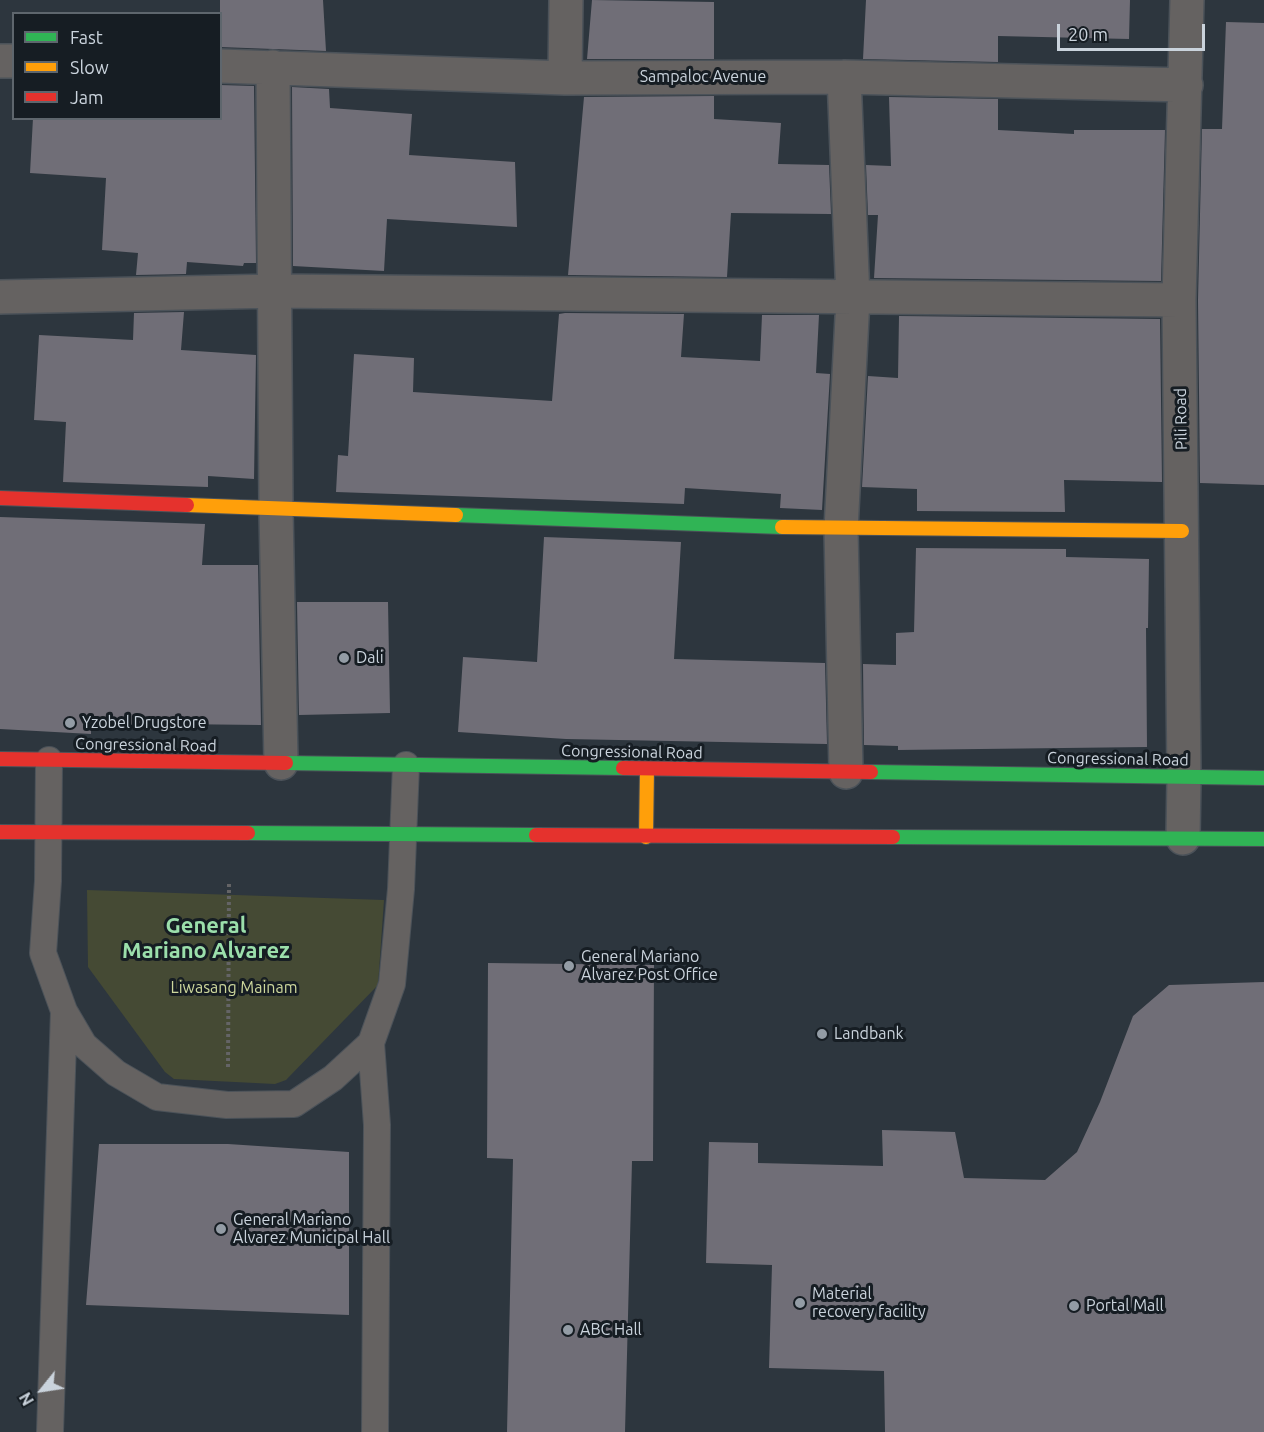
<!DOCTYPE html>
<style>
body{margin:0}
#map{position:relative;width:1264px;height:1432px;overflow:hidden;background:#2d363e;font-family:Ubuntu,sans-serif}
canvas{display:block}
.legend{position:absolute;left:12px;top:12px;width:210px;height:108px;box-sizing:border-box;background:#161d23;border:2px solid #5e666d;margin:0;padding:8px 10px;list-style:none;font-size:18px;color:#cad3dc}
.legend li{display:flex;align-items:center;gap:12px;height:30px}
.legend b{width:30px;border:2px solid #5e666d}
.north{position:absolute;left:12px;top:1360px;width:60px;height:60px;-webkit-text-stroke:4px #161d23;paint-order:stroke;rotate:240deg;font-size:16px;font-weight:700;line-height:24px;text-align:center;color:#cad3dc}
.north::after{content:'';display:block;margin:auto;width:21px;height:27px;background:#cad3dc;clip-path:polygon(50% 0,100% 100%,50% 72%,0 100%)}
.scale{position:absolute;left:1057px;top:24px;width:148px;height:27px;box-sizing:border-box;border:3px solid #cad3dc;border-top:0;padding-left:8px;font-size:18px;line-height:21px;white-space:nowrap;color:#cad3dc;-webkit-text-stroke:4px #161d23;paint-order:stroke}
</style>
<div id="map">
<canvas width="1264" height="1432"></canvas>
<ul class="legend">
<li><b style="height:8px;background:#30b455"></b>Fast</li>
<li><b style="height:8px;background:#ff9f0a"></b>Slow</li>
<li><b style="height:8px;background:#e5322d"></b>Jam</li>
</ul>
<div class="north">N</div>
<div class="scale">20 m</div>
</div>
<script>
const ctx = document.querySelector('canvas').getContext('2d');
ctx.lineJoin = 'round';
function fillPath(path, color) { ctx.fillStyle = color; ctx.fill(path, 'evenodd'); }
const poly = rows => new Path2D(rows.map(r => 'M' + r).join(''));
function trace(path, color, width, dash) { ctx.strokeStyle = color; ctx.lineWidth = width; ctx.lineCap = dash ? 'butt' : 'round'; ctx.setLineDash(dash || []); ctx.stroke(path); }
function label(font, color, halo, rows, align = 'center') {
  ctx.font = font + ' Ubuntu,sans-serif'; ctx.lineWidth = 6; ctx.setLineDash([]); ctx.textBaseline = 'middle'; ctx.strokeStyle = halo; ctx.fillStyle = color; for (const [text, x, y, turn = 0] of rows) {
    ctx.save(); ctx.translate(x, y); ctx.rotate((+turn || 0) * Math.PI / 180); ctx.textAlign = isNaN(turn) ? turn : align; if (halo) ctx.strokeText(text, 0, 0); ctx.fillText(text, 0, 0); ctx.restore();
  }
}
const green = poly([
 [87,890,384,900,378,985,286,1080,275,1084,174,1079,165,1072,88,967]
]);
const building = poly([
 [220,0,323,0,326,51,220,47],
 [592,0,714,2,714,59,587,59],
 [866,0,1130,0,1129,39,998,36,998,62,863,59],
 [1226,22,1264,23,1264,485,1200,483,1198,300,1202,129,1222,129],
 [220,85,254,86,256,263,244,263,243,266,187,262,186,274,136,275,138,253,102,250,106,178,30,173,33,118,220,118],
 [292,87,329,89,330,108,412,114,409,155,515,162,517,227,387,219,384,271,293,266],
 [714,96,714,119,781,123,778,164,829,165,831,214,731,213,727,277,568,275,584,97],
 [889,97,998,99,998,130,1074,134,1074,130,1165,130,1161,281,874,278,878,215,868,215,866,165,891,166],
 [184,312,181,350,256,355,254,479,208,476,208,487,63,482,66,422,34,420,39,335,133,340,134,313],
 [565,313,684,314,681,357,760,361,762,315,819,315,816,373,830,374,822,510,780,508,781,494,685,488,684,504,336,492,338,455,348,456,354,354,414,358,413,392,552,401,559,314],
 [899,316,1160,319,1162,482,1064,480,1065,512,917,511,917,489,862,487,868,376,898,378],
 [0,517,205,524,202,565,258,565,261,725,173,724,172,731,91,726,91,734,0,729],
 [544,537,681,542,674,659,825,663,827,744,566,739,458,732,463,657,537,662],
 [916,548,1066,549,1066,557,1149,559,1148,628,1146,628,1147,747,898,750,898,746,864,745,863,664,896,665,896,633,914,632],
 [297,602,388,602,390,713,299,715],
 [488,963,654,965,653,1161,632,1161,625,1432,507,1432,513,1159,487,1158],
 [1264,982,1264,1432,885,1432,884,1371,769,1368,772,1265,706,1263,709,1142,758,1143,758,1163,883,1166,882,1130,955,1132,964,1178,1045,1180,1077,1152,1100,1102,1133,1016,1169,985],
 [99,1144,228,1144,349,1152,349,1315,86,1305]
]);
const path = poly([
 [228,1067,229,884]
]);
const lane = poly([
 [49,760,48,881,43,953,64,1011,84,1045,116,1073,157,1097,227,1105,294,1104,333,1078,371,1043,392,984,401,889,406,765],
 [371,1043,377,1125,375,1432],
 [50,1432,64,1011]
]);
const street = poly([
 [0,61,14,61],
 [220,66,565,78,844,77,1186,85],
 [273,67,276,510,281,763],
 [844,77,853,298,841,529,846,772],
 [565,78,566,0],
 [0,297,275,291,1179,300],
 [1183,838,1184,777,1179,300,1187,0]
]);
const fast = poly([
 [456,515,782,527],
 [286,763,623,768],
 [871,772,1264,778],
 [248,833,536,835],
 [893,837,1264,839]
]);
const slow = poly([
 [187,505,456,515],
 [782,527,1182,531],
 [646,837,647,769]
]);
const jam = poly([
 [0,498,187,505],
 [0,759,286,763],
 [623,768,871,772],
 [0,832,248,833],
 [536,835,893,837]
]);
const markers = [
 [344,658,6,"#939ca5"],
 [70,723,6,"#939ca5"],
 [569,966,6,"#939ca5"],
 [822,1034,6,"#939ca5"],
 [221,1229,6,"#939ca5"],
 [800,1303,6,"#939ca5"],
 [1074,1306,6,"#939ca5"],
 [568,1330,6,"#939ca5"]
];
const streetNames = [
 ["Sampaloc Avenue",703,77],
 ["Pili Road",1181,419,-91],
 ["Congressional Road",146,745,1],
 ["Congressional Road",632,752,1],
 ["Congressional Road",1118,759,1]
];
const poiNames = [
 ["Dali",356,658],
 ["Yzobel Drugstore",82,723],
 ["General Mariano",581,957],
 ["Alvarez Post Office",581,975],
 ["Landbank",834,1034],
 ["General Mariano",233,1220],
 ["Alvarez Municipal Hall",233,1238],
 ["Material",812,1294],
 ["recovery facility",812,1312],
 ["Portal Mall",1086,1306],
 ["ABC Hall",580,1330]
];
const parkNames = [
 ["Liwasang Mainam",234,988]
];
const districtNames = [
 ["General",206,926],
 ["Mariano Alvarez",206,951]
];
fillPath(green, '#454a34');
fillPath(building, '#706e77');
trace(lane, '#4b5259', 28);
trace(street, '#4b5259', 36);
trace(fast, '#4b5259', 16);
trace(slow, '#4b5259', 16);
trace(jam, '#4b5259', 16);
trace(path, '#646466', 4, [3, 3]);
trace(lane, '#656261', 26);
trace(street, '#656261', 33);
trace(fast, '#30b455', 14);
trace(slow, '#ff9f0a', 14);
trace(jam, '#e5322d', 14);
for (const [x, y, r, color] of markers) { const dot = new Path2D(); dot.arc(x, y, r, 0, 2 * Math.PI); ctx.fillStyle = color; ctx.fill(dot); trace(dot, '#161d23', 2); }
label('16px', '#cad3dc', '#161d23', streetNames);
label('16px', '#cad3dc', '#161d23', poiNames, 'left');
label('16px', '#ced89d', '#161d23', parkNames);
label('bold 22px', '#9bdfab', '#161d23', districtNames);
</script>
